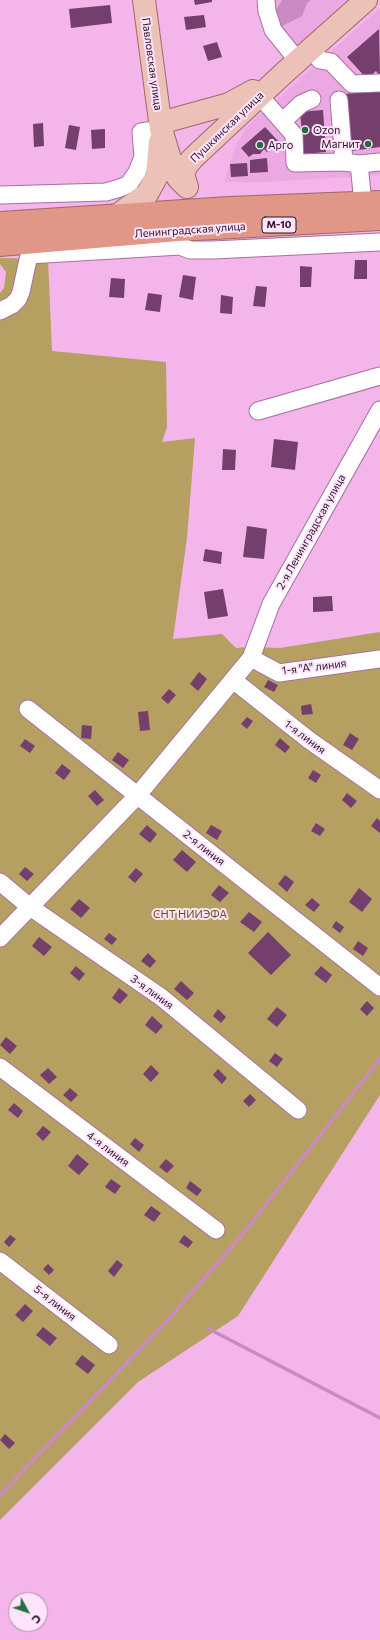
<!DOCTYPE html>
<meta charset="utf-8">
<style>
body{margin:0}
#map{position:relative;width:380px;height:1640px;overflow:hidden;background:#f3b5ea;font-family:Commissioner,sans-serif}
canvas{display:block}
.north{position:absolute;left:8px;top:1592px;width:40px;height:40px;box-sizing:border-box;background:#fee4fa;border:1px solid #a990a5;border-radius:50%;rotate:130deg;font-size:11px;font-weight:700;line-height:16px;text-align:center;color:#291226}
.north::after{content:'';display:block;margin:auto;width:14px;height:18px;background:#226e3d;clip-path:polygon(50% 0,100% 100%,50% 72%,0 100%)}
</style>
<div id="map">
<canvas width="380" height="1640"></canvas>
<div class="north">С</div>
</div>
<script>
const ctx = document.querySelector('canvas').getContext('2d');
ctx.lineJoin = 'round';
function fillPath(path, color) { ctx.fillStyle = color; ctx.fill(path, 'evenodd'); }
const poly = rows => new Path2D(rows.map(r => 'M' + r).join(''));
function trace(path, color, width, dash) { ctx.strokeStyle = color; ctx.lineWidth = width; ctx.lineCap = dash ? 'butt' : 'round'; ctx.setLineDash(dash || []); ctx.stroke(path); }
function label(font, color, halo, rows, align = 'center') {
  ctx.font = font + ' Commissioner,sans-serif'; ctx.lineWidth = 4; ctx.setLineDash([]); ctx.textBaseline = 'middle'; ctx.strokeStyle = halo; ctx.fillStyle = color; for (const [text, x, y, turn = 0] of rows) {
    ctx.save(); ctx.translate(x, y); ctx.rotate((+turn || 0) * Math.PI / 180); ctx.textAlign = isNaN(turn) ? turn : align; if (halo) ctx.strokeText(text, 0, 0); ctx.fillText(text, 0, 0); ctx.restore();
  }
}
const built = poly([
 [271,0,352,0,299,49,280,30],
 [380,8,380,175,264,182,224,182,235,147,247,126]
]);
const green = poly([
 [0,258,48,259,52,351,166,362,167,427,162,442,195,438,187,538,173,639,222,634,236,648,248,647,280,648,380,632,380,1095,238,1316,138,1382,0,1520,0,293,4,288,6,272,0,264]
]);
const water = poly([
 [282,0,311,0,307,3,302,16,282,26,279,26,276,10]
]);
const stream = poly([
 [209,1329,380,1418],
 [0,1495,167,1321,242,1235,380,1059]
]);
const building = poly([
 [194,0,212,0,212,2,195,5],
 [110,5,112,23,71,28,69,9],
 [204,15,206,27,186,30,184,17],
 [379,29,380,76,376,71,367,79,347,57],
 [217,42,222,57,208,61,203,46],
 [380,90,380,147,351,151,345,94],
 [323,110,326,152,304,154,300,112],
 [43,123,44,146,34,147,33,124],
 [69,125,80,127,76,150,65,148],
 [265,127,279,142,267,152,264,149,260,154,253,154,249,157,241,148],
 [105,129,105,148,92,149,91,130],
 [267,158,268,172,250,173,250,160],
 [247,163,248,176,231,177,230,164],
 [355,260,367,260,367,279,354,279],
 [300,266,312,267,311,287,300,287],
 [183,275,196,277,193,300,179,297],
 [111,278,125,279,124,298,109,297],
 [256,286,267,287,265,307,253,306],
 [148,293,162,295,160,312,145,310],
 [221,295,233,297,232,314,220,313],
 [274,439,298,442,295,470,271,467],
 [223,449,236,450,235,470,222,470],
 [247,526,267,529,264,559,243,557],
 [205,549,222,552,221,564,203,561],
 [223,589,228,616,208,619,204,592],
 [332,596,333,611,313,612,313,597],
 [199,672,207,679,198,691,190,684],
 [268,680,278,685,274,692,264,687],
 [169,689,176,695,168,704,161,698],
 [311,704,313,714,302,715,301,706],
 [148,711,150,730,140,731,138,712],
 [247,717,253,721,247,729,241,724],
 [82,725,92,726,91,739,81,738],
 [350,733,359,739,352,750,343,745],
 [280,738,290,747,285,753,275,745],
 [25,739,35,746,30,753,20,746],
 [118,752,129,760,123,768,112,760],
 [62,764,71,771,64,780,55,773],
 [313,770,321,775,316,783,308,778],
 [95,790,104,800,97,806,88,796],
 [347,793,357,801,351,808,342,800],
 [377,818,380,821,380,833,371,826],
 [316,823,325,829,320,836,311,831],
 [147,825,157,834,150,843,139,834],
 [211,825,222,831,217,840,206,833],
 [182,850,196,862,187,872,173,860],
 [25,867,34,874,27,881,19,874],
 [136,868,143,874,135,883,128,877],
 [285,875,294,882,287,892,278,884],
 [219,885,229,893,220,902,211,895],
 [359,888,372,899,362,912,349,902],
 [312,898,320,905,314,912,305,905],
 [79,899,90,908,81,918,70,909],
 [249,912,262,922,254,932,240,922],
 [336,921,344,927,340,933,332,927],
 [268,932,291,955,271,975,248,953],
 [109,933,117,939,112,945,104,939],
 [39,937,52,947,44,956,32,946],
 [358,941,368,948,363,956,353,949],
 [148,953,156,961,150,968,141,961],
 [76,966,85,974,79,981,70,973],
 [321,966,332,975,326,983,314,974],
 [181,981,194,993,187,1000,174,989],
 [119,988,128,995,120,1004,112,998],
 [367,1001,374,1008,367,1016,360,1009],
 [277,1007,287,1015,277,1027,267,1019],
 [218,1009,226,1017,221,1023,213,1016],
 [152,1016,163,1026,156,1034,145,1025],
 [6,1037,17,1046,10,1054,0,1045],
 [275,1053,283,1059,277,1067,269,1061],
 [151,1065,159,1073,151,1082,143,1074],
 [48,1068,57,1077,49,1084,40,1075],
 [218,1069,227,1078,222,1084,213,1075],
 [70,1088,78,1095,71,1102,63,1095],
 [250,1094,256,1100,249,1107,243,1101],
 [14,1103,23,1111,18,1118,8,1110],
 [43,1126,51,1132,43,1141,36,1134],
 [135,1138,144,1145,139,1152,130,1144],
 [77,1154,89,1164,79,1175,68,1166],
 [166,1159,174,1166,167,1173,159,1167],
 [111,1179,121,1186,115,1194,105,1187],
 [190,1181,202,1190,197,1196,186,1188],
 [151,1206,161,1213,154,1222,144,1215],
 [10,1235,16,1239,9,1247,4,1242],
 [184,1235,193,1242,188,1248,179,1242],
 [117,1260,123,1265,114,1277,108,1271],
 [48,1264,54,1270,49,1275,43,1269],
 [25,1304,33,1311,23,1322,15,1315],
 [43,1327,57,1338,50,1346,36,1335],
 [82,1355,95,1365,88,1374,75,1364],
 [5,1434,15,1443,9,1449,0,1440]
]);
const minor = poly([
 [266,0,267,11,273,30,298,61],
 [311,49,320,60,331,62,352,84,380,83],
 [259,95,294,135,295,163,344,162,359,164,380,162],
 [339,100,344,162],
 [283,121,301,104,312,99],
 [359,164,363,203],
 [0,195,106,192,120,188,129,184,137,172,143,157,141,132,161,129],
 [180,246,190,250,213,250,380,242],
 [0,311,12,305,18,299,21,292,29,255,180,246,178,230],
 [258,411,380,376],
 [251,658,279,673,380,659],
 [233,680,309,740,380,790],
 [28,709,380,987],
 [0,882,30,907,161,997,298,1110],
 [0,938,137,796,251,658,271,604,380,410],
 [0,1067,216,1230],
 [0,1261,109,1345]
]);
const major = poly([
 [144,0,161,129,173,169,178,178,187,187],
 [160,123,229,104,253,91],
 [187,187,183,174,187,165,193,158,284,73,366,0],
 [119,214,147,194,157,176,160,142]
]);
const highway = poly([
 [0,223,229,208,380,202],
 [0,245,178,230,380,219]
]);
const markers = [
 [305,130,4,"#226e3d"],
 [368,144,4,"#226e3d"],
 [260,145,4,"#226e3d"]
];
const shields = [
 [279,225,34]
];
const shieldNames = [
 ["М-10",279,225]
];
const streetNames = [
 ["Павловская улица",152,64,82],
 ["Пушкинская улица",227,127,-44],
 ["Ленинградская улица",190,230,-4],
 ["2-я Ленинградская улица",311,532,-61],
 ["1-я \"А\" линия",314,667,-7],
 ["1-я линия",305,737,37],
 ["2-я линия",204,848,38],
 ["3-я линия",152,992,36],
 ["4-я линия",108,1149,37],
 ["5-я линия",55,1303,38]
];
const poiNames = [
 ["Ozon",313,130],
 ["Магнит",360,144,"right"],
 ["Арго",268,145]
];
const parkNames = [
 ["СНТ НИИЭФА",190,914]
];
fillPath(built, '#eba8e2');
fillPath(green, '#b5a061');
fillPath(water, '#ca8ac1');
trace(stream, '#ca8ac1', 3.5);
fillPath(building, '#743e6d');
trace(minor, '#a86fa1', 19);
trace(major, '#a06866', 24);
trace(highway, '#a06866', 24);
trace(minor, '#fff', 17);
trace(major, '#ecc1b8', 22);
trace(highway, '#e09788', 22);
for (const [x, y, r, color] of markers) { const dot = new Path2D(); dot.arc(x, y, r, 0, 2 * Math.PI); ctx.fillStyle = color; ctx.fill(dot); trace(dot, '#fee4fa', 1.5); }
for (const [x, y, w] of shields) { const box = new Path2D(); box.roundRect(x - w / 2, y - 8, w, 16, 3); ctx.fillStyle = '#fee4fa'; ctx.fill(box); trace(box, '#291226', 1); }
label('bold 10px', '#291226', null, shieldNames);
label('11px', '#291226', '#fee4fa', streetNames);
label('11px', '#291226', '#fee4fa', poiNames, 'left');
label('11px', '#675416', '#fee4fa', parkNames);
</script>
